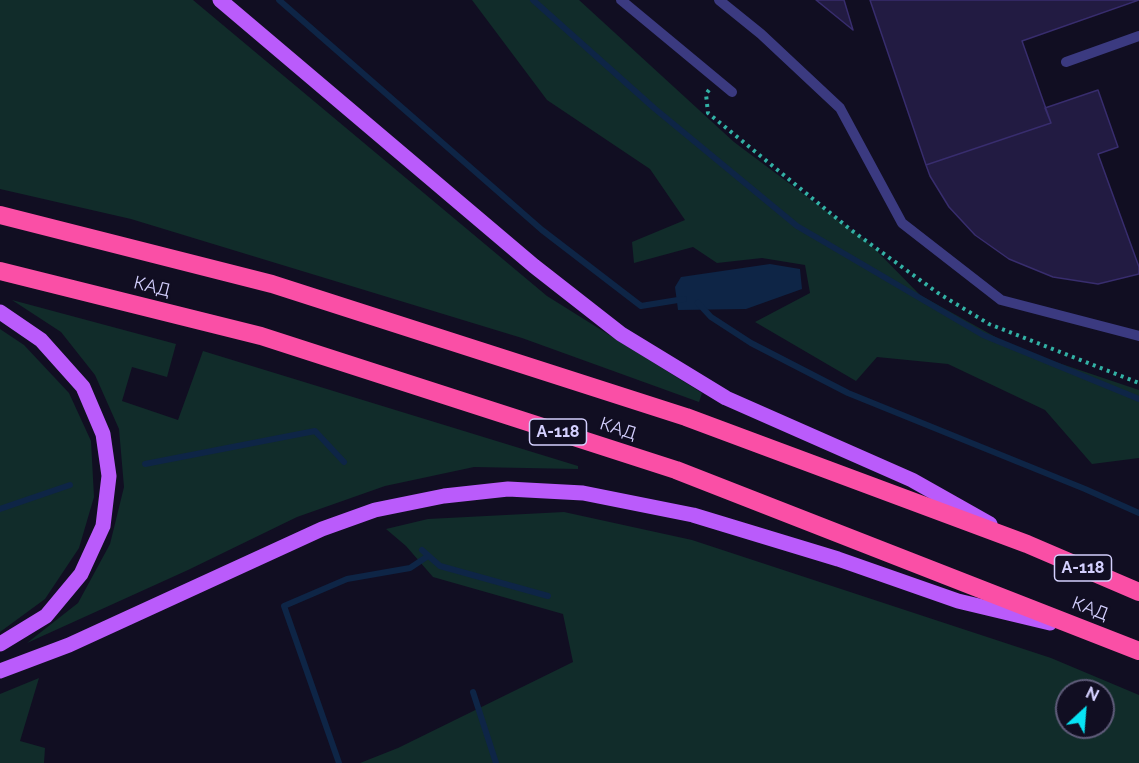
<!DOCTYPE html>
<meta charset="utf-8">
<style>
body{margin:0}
#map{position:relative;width:1139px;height:763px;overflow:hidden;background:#110e22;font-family:Raleway,sans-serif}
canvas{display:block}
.north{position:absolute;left:1055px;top:679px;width:60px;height:60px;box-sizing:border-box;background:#110e22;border:2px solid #5f5c7a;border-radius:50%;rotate:26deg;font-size:16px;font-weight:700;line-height:24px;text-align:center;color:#d4d0fe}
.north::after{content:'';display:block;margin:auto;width:21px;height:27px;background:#07e3f4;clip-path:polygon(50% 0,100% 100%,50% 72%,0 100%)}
</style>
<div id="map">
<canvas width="1139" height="763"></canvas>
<div class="north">N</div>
</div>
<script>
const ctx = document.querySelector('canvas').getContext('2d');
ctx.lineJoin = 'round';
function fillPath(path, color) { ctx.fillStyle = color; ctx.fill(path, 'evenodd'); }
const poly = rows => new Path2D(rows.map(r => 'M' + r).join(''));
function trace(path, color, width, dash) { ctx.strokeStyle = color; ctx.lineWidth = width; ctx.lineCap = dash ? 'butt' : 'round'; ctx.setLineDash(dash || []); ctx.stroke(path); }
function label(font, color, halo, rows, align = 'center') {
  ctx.font = font + ' Raleway,sans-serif'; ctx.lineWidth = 5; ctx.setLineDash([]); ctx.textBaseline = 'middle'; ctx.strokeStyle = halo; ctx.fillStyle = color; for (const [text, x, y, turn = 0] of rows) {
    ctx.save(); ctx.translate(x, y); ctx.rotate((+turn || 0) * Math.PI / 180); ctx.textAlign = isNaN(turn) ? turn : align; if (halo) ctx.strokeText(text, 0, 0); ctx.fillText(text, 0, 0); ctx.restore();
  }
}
const green = poly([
 [0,0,193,0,547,296,702,393,699,402,522,338,325,278,131,219,0,189],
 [472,0,579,0,734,142,869,243,920,295,1017,349,1139,390,1139,458,1092,464,1045,410,948,364,877,357,856,381,755,322,810,293,805,265,762,258,717,263,693,247,634,263,632,242,685,220,650,169,547,100],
 [12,300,176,344,167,377,132,367,122,401,178,420,203,351,578,466,578,469,474,467,385,486,297,517,188,570,27,643,78,603,110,544,124,487,119,429,95,375,61,332],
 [0,329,24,345,69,393,91,441,94,497,79,548,45,599,0,632],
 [564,512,692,540,1051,658,1139,695,1139,763,360,763,398,748,573,662,563,614,433,577,406,546,386,529,428,519],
 [1067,691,1103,691,1103,727,1067,727],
 [39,678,20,741,45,748,44,763,0,763,0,694]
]);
const water = poly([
 [770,264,800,269,802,289,746,309,678,310,675,287,681,277]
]);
const stream = poly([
 [279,0,542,230,641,306,684,299],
 [533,0,654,108,797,226,983,335,1139,399],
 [698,303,711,317,751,343,848,393,1085,489,1139,513],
 [145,464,315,431,344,462],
 [0,509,70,485],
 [422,550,440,566,548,596],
 [473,692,496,763],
 [339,763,284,606,347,579,410,568,428,556]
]);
const building = poly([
 [816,0,844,0,853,30,816,0],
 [870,0,1139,0,1022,41,1051,123,926,165,870,0],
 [1098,90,1118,147,1098,154,1139,267,1139,274,1098,284,1053,277,1009,259,975,235,949,207,930,176,926,165,1051,123,1045,108,1098,90]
]);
const path = poly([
 [709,90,706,94,708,113,851,230,938,293,989,324,1139,383]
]);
const service = poly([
 [621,0,732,92],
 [719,0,761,34,840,108,902,223,1001,300,1139,336],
 [1066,62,1139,36]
]);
const primary = poly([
 [220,0,534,266,621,334,726,398,912,480,990,524],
 [0,312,41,340,83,387,103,434,109,476,103,526,81,574,46,616,0,644],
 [0,671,69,645,322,529,375,510,444,496,508,489,583,493,693,515,838,559,958,601,1050,623]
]);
const motorway = poly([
 [0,215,272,284,686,417,1027,544,1139,592],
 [0,271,261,336,676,470,1139,651]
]);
const shields = [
 [558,432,57],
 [1083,568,57]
];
const shieldNames = [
 ["А-118",558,432],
 ["А-118",1083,568]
];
const streetNames = [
 ["КАД",152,287,14],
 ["КАД",618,429,18],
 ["КАД",1090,609,21]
];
fillPath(green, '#112c2a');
fillPath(water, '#0e2546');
trace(stream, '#0e2546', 6);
fillPath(building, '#221b42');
trace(building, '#382d6e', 1.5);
trace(path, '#32b1a5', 4, [3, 4.5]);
trace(service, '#3b3a80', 10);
trace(primary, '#ba5bfb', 15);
trace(motorway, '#fa4fa6', 18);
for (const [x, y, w] of shields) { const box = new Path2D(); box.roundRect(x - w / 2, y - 13, w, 26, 4.5); ctx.fillStyle = '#110e22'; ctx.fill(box); trace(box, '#d4d0fe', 1.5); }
label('bold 16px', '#d4d0fe', null, shieldNames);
label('18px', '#d4d0fe', '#110e22', streetNames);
</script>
